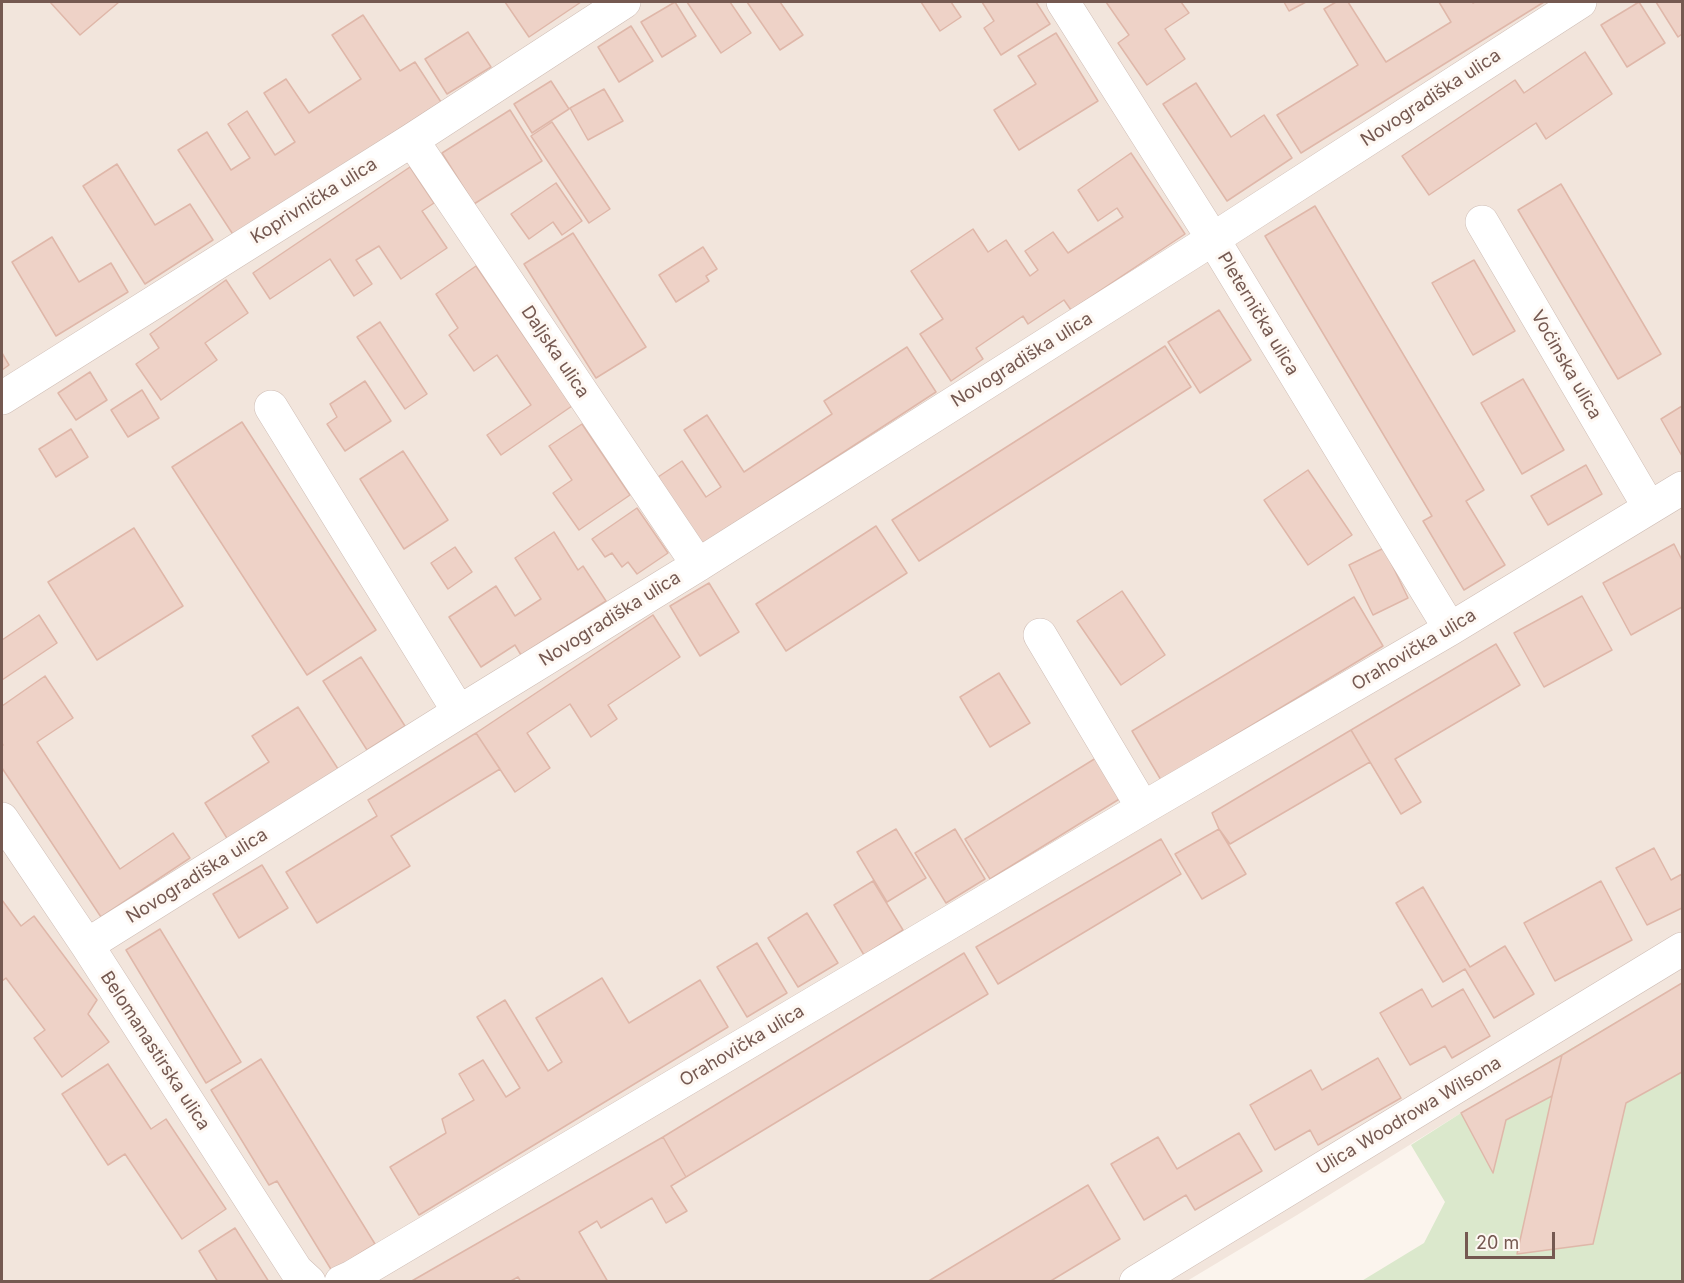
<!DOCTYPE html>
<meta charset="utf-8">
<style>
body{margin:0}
#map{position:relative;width:1684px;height:1283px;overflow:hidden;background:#fbf4ed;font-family:Inter,sans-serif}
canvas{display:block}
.frame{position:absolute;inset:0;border:3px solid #755951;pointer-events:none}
.scale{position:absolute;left:1465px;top:1232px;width:90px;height:27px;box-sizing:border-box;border:3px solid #755951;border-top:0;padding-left:8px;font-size:18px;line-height:21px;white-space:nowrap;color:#755951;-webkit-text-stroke:4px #fef8f3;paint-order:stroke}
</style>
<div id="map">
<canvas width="1684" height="1283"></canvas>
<div class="frame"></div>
<div class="scale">20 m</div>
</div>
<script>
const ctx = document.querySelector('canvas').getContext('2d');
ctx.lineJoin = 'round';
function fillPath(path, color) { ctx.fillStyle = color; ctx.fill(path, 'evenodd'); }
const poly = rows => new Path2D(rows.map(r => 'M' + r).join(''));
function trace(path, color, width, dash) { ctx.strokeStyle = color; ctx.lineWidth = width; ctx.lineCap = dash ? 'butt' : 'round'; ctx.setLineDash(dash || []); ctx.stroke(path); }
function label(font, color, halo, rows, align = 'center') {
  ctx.font = font + ' Inter,sans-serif'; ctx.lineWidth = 6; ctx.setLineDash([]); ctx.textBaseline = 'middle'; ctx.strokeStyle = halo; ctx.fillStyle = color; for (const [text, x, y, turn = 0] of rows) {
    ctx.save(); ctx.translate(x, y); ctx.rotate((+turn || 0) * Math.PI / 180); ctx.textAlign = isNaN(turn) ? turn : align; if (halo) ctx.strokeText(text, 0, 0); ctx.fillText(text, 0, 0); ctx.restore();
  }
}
const residential = poly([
 [2,2,1682,2,1682,983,1461,1113,1297,1215,1187,1281,2,1282]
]);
const green = poly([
 [1682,983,1682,1281,1360,1282,1424,1243,1445,1202,1411,1145,1461,1113]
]);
const building = poly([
 [50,2,119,2,80,35,50,2],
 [505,2,581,2,529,37,505,2],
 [675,2,696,36,662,57,641,22,675,2],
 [687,2,730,2,751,33,721,53,687,2],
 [747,2,780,2,803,35,780,50,747,2],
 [921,2,951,2,961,17,940,31,921,2],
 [982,2,1036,2,1050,24,1001,55,984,28,994,21,982,2],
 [1106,2,1181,2,1189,13,1165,29,1185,59,1147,85,1118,43,1129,35,1106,2],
 [1284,2,1306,2,1289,11,1284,2],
 [1336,2,1348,2,1386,62,1451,22,1439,2,1472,2,1473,3,1475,2,1544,2,1301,153,1277,115,1358,65,1324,9,1336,2],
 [1639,2,1665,43,1627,67,1601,25,1639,2],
 [1656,2,1682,2,1682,34,1678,37,1656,2],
 [363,15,400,71,415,62,441,102,234,236,178,150,207,132,231,170,250,158,228,124,247,111,275,155,295,142,264,93,286,79,309,113,361,79,332,35,363,15],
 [631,26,653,61,619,82,598,47,631,26],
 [468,32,491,67,447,94,425,59,468,32],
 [1056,33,1098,101,1019,150,994,110,1036,84,1018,56,1056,33],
 [1585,52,1612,94,1546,139,1536,123,1429,195,1402,156,1515,80,1524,93,1585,52],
 [551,81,569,109,532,133,514,104,551,81],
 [1196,83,1231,137,1264,115,1292,158,1227,201,1163,104,1196,83],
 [604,89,623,121,588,140,570,108,604,89],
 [510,110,542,161,474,204,442,153,510,110],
 [552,122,610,209,589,223,531,136,552,122],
 [1131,153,1185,234,1071,310,1064,300,1028,324,1023,316,976,348,983,359,951,381,920,334,943,319,911,271,973,229,988,252,1006,240,1030,276,1038,270,1025,251,1053,232,1068,253,1123,217,1117,208,1098,221,1078,190,1131,153],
 [117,164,155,225,190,204,213,240,145,284,83,186,117,164],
 [410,167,434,203,422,211,447,248,401,279,379,246,356,260,372,284,354,296,330,259,270,299,253,273,410,167],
 [556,183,582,221,562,235,553,222,529,239,511,214,556,183],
 [1561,184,1661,354,1618,379,1518,210,1561,184],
 [1315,206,1484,490,1466,501,1505,565,1464,590,1423,521,1432,516,1265,236,1315,206],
 [573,233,646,347,596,378,524,264,573,233],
 [52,237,79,282,111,263,128,292,56,336,12,262,52,237],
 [703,247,717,269,706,276,709,281,676,302,659,275,703,247],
 [1474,260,1515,331,1473,355,1432,283,1474,260],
 [476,266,572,406,501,455,487,435,531,405,497,355,474,371,449,335,458,328,436,294,476,266],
 [226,280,248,313,205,343,217,360,161,400,136,364,159,348,150,334,226,280],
 [1219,310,1251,360,1200,393,1168,342,1219,310],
 [380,322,427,394,405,409,357,337,380,322],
 [1165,346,1191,387,919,561,892,520,1165,346],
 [907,347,936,392,701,545,658,477,682,461,706,497,721,487,684,430,707,415,744,472,832,414,824,401,907,347],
 [2,353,9,365,2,370,2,353],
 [90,372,107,400,76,420,58,393,90,372],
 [1523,379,1564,450,1522,474,1481,403,1523,379],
 [365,381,391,421,345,451,327,424,337,417,330,404,365,381],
 [142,390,159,418,128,437,111,410,142,390],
 [1682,406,1682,456,1661,419,1682,406],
 [242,422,376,630,307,675,172,467,242,422],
 [582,424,630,495,579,530,553,493,572,480,549,446,582,424],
 [71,429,88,457,56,477,39,449,71,429],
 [403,451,448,520,404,549,360,479,403,451],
 [1586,465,1602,494,1548,525,1531,496,1586,465],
 [1308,470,1352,535,1308,565,1264,500,1308,470],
 [637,508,668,553,637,574,628,562,622,567,612,553,605,557,592,539,637,508],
 [876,526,907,573,786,651,756,604,876,526],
 [134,528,183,606,97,660,48,582,134,528],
 [554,532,578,570,583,566,606,601,521,655,515,645,481,667,449,617,496,586,515,616,541,599,515,558,554,532],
 [1674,544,1682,560,1682,607,1631,635,1603,583,1674,544],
 [455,547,472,572,448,589,431,563,455,547],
 [1384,548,1408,598,1373,615,1349,565,1384,548],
 [709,583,739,632,700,656,670,606,709,583],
 [1122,591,1165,655,1121,685,1077,621,1122,591],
 [1582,596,1612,650,1544,687,1514,633,1582,596],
 [1354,597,1383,646,1161,780,1132,731,1354,597],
 [39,615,57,643,2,680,2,640,39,615],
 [653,615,680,657,608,705,617,719,591,737,570,704,527,733,550,768,515,792,476,733,653,615],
 [1496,644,1520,685,1395,759,1421,802,1401,814,1351,730,1496,644],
 [361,657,405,726,367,750,323,681,361,657],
 [999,673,1030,723,990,747,960,697,999,673],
 [45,676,73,718,37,742,120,869,173,833,190,858,101,917,2,768,2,746,3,745,2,743,2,706,45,676],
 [298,707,340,772,230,843,205,803,269,762,252,736,298,707],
 [1351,730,1370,762,1230,844,1219,829,1212,813,1351,730],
 [476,733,500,769,391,836,410,866,317,923,286,872,377,816,368,800,476,733],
 [1096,758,1121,798,990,879,965,839,1096,758],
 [896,829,926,878,887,902,857,852,896,829],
 [955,829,985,879,946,903,915,853,955,829],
 [1219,829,1246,874,1202,899,1175,854,1219,829],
 [1161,839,1181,874,998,984,976,947,1161,839],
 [1654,848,1671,880,1682,874,1682,908,1647,925,1616,868,1654,848],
 [262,865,288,908,239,938,213,894,262,865],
 [873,881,903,930,864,955,834,905,873,881],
 [1601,881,1632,940,1555,981,1524,923,1601,881],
 [1423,887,1470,967,1505,946,1534,994,1494,1018,1465,969,1443,982,1396,903,1423,887],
 [2,900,21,926,34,916,97,1000,88,1014,109,1042,62,1077,34,1038,45,1030,6,978,2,981,2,900],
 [807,913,838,963,798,987,768,938,807,913],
 [160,929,241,1062,206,1083,126,950,160,929],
 [757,943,787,993,747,1017,717,967,757,943],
 [964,953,988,994,686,1177,663,1137,964,953],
 [602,978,629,1023,700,980,728,1027,419,1215,390,1167,446,1133,442,1119,474,1100,459,1074,483,1060,506,1097,520,1088,477,1017,505,1000,548,1071,562,1062,536,1018,602,978],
 [1682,983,1682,1072,1626,1103,1593,1244,1517,1254,1552,1096,1562,1055,1682,983],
 [1422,989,1432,1007,1463,989,1490,1036,1452,1058,1445,1046,1410,1065,1380,1013,1422,989],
 [1562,1055,1552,1096,1506,1120,1493,1173,1461,1113,1562,1055],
 [1378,1058,1401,1098,1318,1145,1310,1130,1275,1150,1250,1105,1311,1070,1322,1090,1378,1058],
 [261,1059,375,1244,332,1271,277,1181,269,1185,211,1090,261,1059],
 [108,1064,151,1129,166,1119,226,1209,182,1239,125,1154,108,1165,62,1094,108,1064],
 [1239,1133,1262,1171,1195,1210,1186,1195,1144,1220,1111,1164,1158,1137,1177,1169,1239,1133],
 [663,1137,686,1177,671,1186,687,1211,666,1223,652,1198,601,1228,597,1221,579,1232,608,1282,521,1282,518,1277,509,1282,410,1282,663,1137],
 [1088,1185,1120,1239,1049,1282,927,1282,1088,1185],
 [235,1228,269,1282,218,1282,199,1251,235,1228]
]);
const minor = poly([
 [1063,2,1213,239,1450,629],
 [412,140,698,565],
 [1482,222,1649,507],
 [2,398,412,140,624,2],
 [271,407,459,712],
 [1040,635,1143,808],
 [2,819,87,945,296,1270,309,1282],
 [87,945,459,712,698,565,1213,239,1580,2],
 [341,1282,352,1277,1143,808,1450,629,1682,488],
 [1136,1282,1682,949]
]);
const streetNames = [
 ["Novogradiška ulica",1431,98,-33],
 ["Koprivnička ulica",314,201,-32],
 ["Pleternička ulica",1258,314,59],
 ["Daljska ulica",555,352,56],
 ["Novogradiška ulica",1022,360,-32],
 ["Voćinska ulica",1566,365,60],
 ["Novogradiška ulica",610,619,-32],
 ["Orahovička ulica",1414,650,-31],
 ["Novogradiška ulica",197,876,-32],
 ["Orahovička ulica",742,1046,-31],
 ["Belomanastirska ulica",155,1051,57],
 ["Ulica Woodrowa Wilsona",1409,1116,-31]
];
fillPath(residential, '#f2e5dc');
fillPath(green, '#dbe8cc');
fillPath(building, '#eed2c7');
trace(building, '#dfb7a9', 1.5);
trace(minor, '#cfbdb5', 34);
trace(minor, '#fff', 33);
label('18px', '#755951', '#fef8f3', streetNames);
</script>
